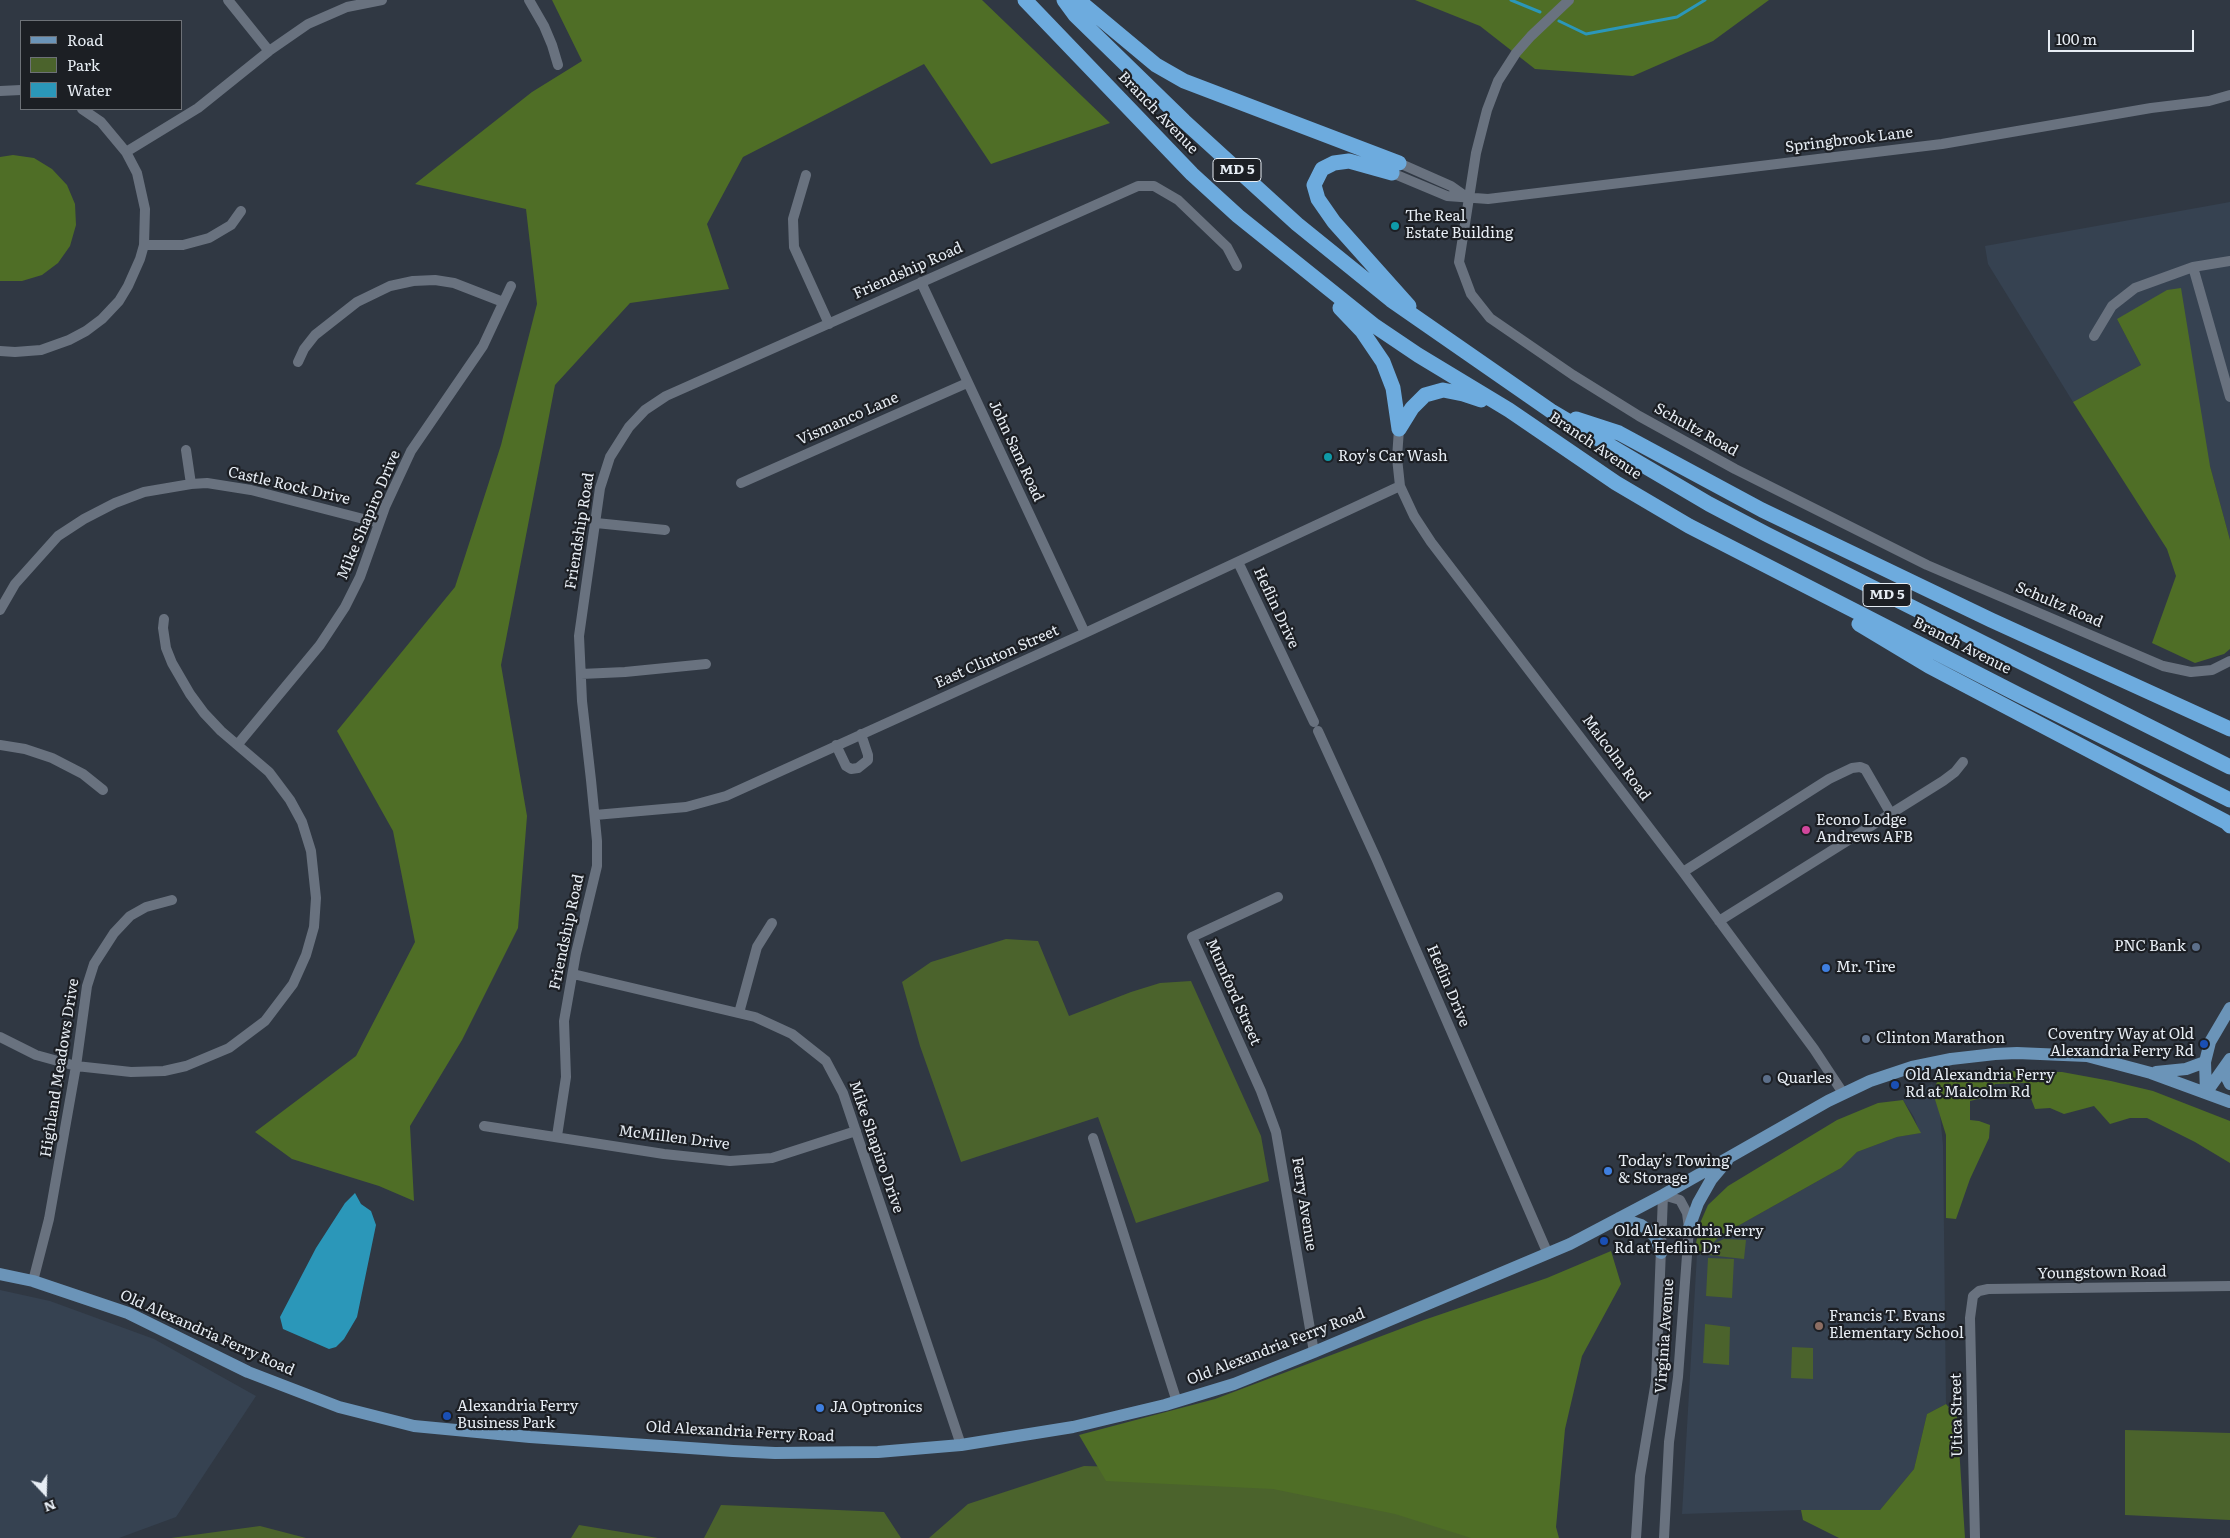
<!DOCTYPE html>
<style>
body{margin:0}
#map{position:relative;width:2230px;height:1538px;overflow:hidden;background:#303843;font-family:Literata,serif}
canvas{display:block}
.legend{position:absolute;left:20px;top:20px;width:162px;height:90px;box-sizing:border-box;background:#1c1f24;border:1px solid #6d7177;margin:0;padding:6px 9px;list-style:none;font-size:15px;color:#e7edf4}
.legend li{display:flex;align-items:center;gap:10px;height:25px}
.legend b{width:25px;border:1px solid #6d7177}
.north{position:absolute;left:20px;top:1468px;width:50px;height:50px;-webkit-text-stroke:4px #1c1f24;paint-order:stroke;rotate:159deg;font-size:14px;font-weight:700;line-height:20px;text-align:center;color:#e7edf4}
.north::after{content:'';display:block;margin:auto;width:18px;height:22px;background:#e7edf4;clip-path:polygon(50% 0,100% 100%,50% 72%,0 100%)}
.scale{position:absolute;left:2048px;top:30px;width:146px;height:22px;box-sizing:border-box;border:2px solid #e7edf4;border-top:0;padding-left:6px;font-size:15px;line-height:18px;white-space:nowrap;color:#e7edf4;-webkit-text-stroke:4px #1c1f24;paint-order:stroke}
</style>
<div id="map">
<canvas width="2230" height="1538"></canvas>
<ul class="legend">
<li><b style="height:6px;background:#6b94b8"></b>Road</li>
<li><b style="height:14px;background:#4b632c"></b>Park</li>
<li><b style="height:14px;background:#2b97b9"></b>Water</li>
</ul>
<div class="north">N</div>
<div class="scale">100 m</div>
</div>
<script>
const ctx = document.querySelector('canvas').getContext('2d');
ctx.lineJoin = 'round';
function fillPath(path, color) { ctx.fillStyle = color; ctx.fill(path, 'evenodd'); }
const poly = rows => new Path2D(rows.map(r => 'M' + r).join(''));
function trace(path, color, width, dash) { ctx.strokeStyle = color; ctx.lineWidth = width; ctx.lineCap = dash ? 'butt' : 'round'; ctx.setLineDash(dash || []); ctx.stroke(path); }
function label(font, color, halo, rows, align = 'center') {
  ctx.font = font + ' Literata,serif'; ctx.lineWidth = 4.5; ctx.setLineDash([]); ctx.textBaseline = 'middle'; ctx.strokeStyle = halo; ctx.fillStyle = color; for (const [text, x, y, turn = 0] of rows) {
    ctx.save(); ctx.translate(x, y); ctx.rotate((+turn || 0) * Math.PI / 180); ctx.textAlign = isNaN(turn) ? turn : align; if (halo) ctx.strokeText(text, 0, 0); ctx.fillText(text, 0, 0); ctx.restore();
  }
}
const built = poly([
 [2230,202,2230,540,2210,466,2117,319,2141,365,2073,402,1988,264,1985,246],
 [1932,1084,1939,1105,1943,1145,1946,1404,1927,1414,1914,1469,1880,1510,1801,1510,1682,1514,1697,1254,1702,1253,1720,1236,1841,1168,1857,1152,1897,1137,1920,1133,1914,1117,1903,1100],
 [0,1290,50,1301,154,1339,256,1396,176,1517,119,1538,0,1538]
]);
const green = poly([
 [1006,939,1038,941,1069,1016,1131,992,1160,983,1191,981,1261,1136,1269,1181,1136,1223,1098,1117,961,1162,920,1046,902,982,931,962],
 [1724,1239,1746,1240,1744,1259,1708,1255,1713,1244],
 [1708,1258,1734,1259,1732,1298,1706,1296],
 [1705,1324,1730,1327,1729,1365,1703,1363],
 [1792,1347,1813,1348,1813,1379,1791,1378],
 [2125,1430,2230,1433,2230,1520,2125,1515],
 [1084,1466,1239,1470,1510,1538,929,1538,968,1504],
 [721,1505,884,1512,901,1538,704,1538],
 [579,1525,658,1538,571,1538],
 [260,1526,306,1538,171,1538]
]);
const forest = poly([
 [552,0,982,0,1110,123,991,164,924,64,743,157,707,224,729,289,630,303,555,385,501,665,527,816,518,928,462,1040,410,1126,414,1201,379,1186,292,1159,255,1132,356,1056,415,942,393,831,337,731,455,587,501,445,537,304,526,209,415,184,532,92,582,61],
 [1415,0,1769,0,1713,41,1633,76,1535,69,1480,26],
 [13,155,34,158,52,169,67,185,75,204,76,225,70,246,58,263,42,275,22,281,0,281,0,157],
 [2181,288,2210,466,2230,540,2230,649,2224,654,2195,663,2152,643,2176,576,2167,549,2073,402,2141,365,2117,319,2167,290],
 [1998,1071,2062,1072,2111,1081,2153,1091,2230,1121,2230,1163,2195,1142,2147,1118,2130,1118,2110,1124,2094,1106,2064,1114,2050,1108,2035,1109,2025,1083,1995,1084,1983,1098,1970,1101,1970,1120,1979,1121,1990,1125,1989,1138,1970,1179,1956,1219,1946,1218,1946,1135,1933,1093,1938,1079],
 [1903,1100,1921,1133,1897,1137,1857,1152,1841,1168,1720,1236,1702,1254,1697,1254,1696,1243,1701,1221,1708,1205,1728,1186,1837,1120,1878,1103],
 [1611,1251,1621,1284,1582,1356,1565,1429,1556,1527,1559,1538,1471,1538,1395,1514,1273,1489,1106,1481,1079,1435,1215,1399,1424,1320,1547,1278],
 [1946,1404,1957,1417,1965,1538,1839,1538,1803,1520,1801,1510,1880,1510,1914,1469,1927,1414]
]);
const water = poly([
 [355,1193,361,1204,371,1211,376,1225,357,1317,344,1339,336,1347,329,1349,283,1329,280,1317,316,1248,345,1203]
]);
const stream = poly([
 [1511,0,1540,12],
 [1559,21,1586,34,1677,17,1705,0]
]);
const minor = poly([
 [228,0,269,51],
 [529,0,544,26,552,45,558,65],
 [1569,0,1531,36,1516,53,1498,81,1487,110,1476,153,1459,262,1471,294,1490,318,1573,375,1639,416,1735,469,1927,565,2163,666,2191,672,2212,670,2230,661],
 [0,91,21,90],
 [126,152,198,108,269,51,308,24,347,7,382,0],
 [1399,163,1451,186,1468,198],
 [1392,173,1447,196,1488,199,1942,144,2151,108,2209,101,2230,95],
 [806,175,793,219,794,247,829,324],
 [144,245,183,245,209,238,231,225,241,211],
 [2193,267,2230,397],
 [921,282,1085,633],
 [2094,336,2112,306,2135,288,2193,267,2230,261],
 [0,351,15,352,41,350,69,340,86,331,102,319,119,301,128,286,140,259,144,245,145,209,137,173,126,152,101,122,82,109],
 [298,362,304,349,315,335,357,302,390,286,413,281,435,280,454,283,503,302],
 [1399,429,1397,458,1400,486,1414,516,1431,542,1683,872,1814,1049,1843,1093],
 [186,450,191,484],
 [741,483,967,383],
 [596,523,665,530],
 [1238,562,1314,722],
 [0,610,15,584,58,536,84,519,115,503,144,492,191,484,207,483,251,490,379,523],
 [581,674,625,672,706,664],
 [1318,731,1376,858,1548,1254],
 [238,744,320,645,345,607,360,577,385,507,411,451,483,346,511,286],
 [0,745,25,749,52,758,83,774,103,790],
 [836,745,846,766,851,769,858,768,868,760,868,755,861,734],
 [595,815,686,807,726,796,1085,633,1400,486],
 [1683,872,1829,779,1852,768,1860,767,1865,769,1891,814],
 [1278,897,1192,937,1261,1091,1276,1132,1314,1352],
 [1719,921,1943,781,1955,772,1963,762],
 [573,974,755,1017,792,1034,826,1061,843,1093,961,1445],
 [739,1013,757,947,772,923],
 [0,1037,36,1055,76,1066,131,1072,164,1071,186,1066,229,1048,265,1021,293,984,306,955,314,927,316,898,311,851,302,822,290,800,269,772,221,731,204,713,190,694,172,663,166,648,163,628,164,619],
 [484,1126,664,1154,730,1161,772,1158,856,1131],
 [557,1136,566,1077,564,1021,576,953,597,866,597,841,591,780,582,701,579,636,600,488,610,457,629,427,645,410,666,396,1138,186,1154,186,1178,200,1227,247,1237,266],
 [1093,1138,1177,1402],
 [33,1281,49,1219,76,1066,87,986,94,964,114,933,130,916,146,907,172,900],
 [1636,1538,1640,1476,1656,1381,1663,1195,1680,1200,1687,1213,1689,1228,1678,1377,1669,1442,1664,1538],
 [1975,1538,1970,1318,1973,1296,1979,1291,1988,1289,2230,1286]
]);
const major = poly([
 [2230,1063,2226,1076,2230,1084],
 [2156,1072,2186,1069,2205,1062],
 [2206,1093,2205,1062,2210,1042,2230,1008],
 [2206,1093,2230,1059],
 [1619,1218,1641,1225,1650,1231,1656,1238,1661,1253],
 [1689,1228,1698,1203,1711,1180,1727,1161],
 [0,1274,33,1281,128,1313,248,1372,339,1407,414,1426,530,1437,733,1451,775,1453,878,1452,961,1445,1073,1427,1165,1405,1234,1384,1314,1352,1570,1244,1663,1195,1828,1101,1870,1081,1912,1067,1951,1059,1995,1054,2017,1053,2087,1056,2151,1073,2230,1102]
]);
const highway = poly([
 [1025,0,1192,174,1238,216,1375,326,1418,355,1509,410,1616,483,1689,526,2019,695,2230,800],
 [1064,0,1075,15,1184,121,1297,224,1391,300,1551,411,1709,504,1766,534,2230,767],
 [1078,0,1156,65,1184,81,1399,163],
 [1392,173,1349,161,1334,163,1322,169,1314,185,1318,199,1334,222,1409,306],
 [1340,308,1362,331,1383,362,1393,388,1399,429],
 [1576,419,1619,433,1762,510,1991,620,2230,729],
 [1399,429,1412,408,1425,395,1443,390,1463,394,1481,400],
 [1859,624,1929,666,2226,822,2230,826]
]);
const markers = [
 [1395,226,5,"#0f9aa8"],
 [1328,457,5,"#0f9aa8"],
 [1806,830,5,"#d1479c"],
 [2196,947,5,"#5c6f8a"],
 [1826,968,5,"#3f7fe0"],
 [1866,1039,5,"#5c6f8a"],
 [2204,1044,5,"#1a4fb4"],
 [1767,1079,5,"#5c6f8a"],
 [1895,1085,5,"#1a4fb4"],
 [1608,1171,5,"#3f7fe0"],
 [1604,1241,5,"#1a4fb4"],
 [1819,1326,5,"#8d6e63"],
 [820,1408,5,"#3f7fe0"],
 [447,1416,5,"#1a4fb4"]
];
const shields = [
 [1237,170,48],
 [1887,595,48]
];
const shieldNames = [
 ["MD 5",1237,170],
 ["MD 5",1887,595]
];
const streetNames = [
 ["Branch Avenue",1158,113,46],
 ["Springbrook Lane",1849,140,-7],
 ["Friendship Road",908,271,-24],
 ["Vismanco Lane",848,419,-24],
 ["Schultz Road",1696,430,29],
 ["Branch Avenue",1595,446,34],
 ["John Sam Road",1016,451,65],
 ["Castle Rock Drive",289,486,13],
 ["Mike Shapiro Drive",369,515,-67],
 ["Friendship Road",580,531,-81],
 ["Schultz Road",2059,605,23],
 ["Heflin Drive",1276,608,65],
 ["Branch Avenue",1962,646,27],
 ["East Clinton Street",997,657,-24],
 ["Malcolm Road",1616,758,53],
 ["Friendship Road",567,932,-78],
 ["Heflin Drive",1448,986,67],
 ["Mumford Street",1233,992,66],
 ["Highland Meadows Drive",60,1068,-81],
 ["McMillen Drive",674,1138,7],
 ["Mike Shapiro Drive",876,1147,71],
 ["Ferry Avenue",1304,1204,81],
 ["Youngstown Road",2102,1273,-1],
 ["Old Alexandria Ferry Road",207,1333,24],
 ["Virginia Avenue",1665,1336,-86],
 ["Old Alexandria Ferry Road",1276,1347,-21],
 ["Utica Street",1957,1415,-91],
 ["Old Alexandria Ferry Road",740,1432,3]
];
const poiNames = [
 ["The Real",1405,217],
 ["Estate Building",1405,234],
 ["Roy's Car Wash",1338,457],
 ["Econo Lodge",1816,821],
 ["Andrews AFB",1816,838],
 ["PNC Bank",2186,947,"right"],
 ["Mr. Tire",1836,968],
 ["Coventry Way at Old",2194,1035,"right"],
 ["Alexandria Ferry Rd",2194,1052,"right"],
 ["Clinton Marathon",1876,1039],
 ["Old Alexandria Ferry",1905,1076],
 ["Rd at Malcolm Rd",1905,1093],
 ["Quarles",1777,1079],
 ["Today's Towing",1618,1162],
 ["& Storage",1618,1179],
 ["Old Alexandria Ferry",1614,1232],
 ["Rd at Heflin Dr",1614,1249],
 ["Francis T. Evans",1829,1317],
 ["Elementary School",1829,1334],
 ["Alexandria Ferry",457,1407],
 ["Business Park",457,1424],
 ["JA Optronics",830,1408]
];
fillPath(built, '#364251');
fillPath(green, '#4b632c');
fillPath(forest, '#4f6e26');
fillPath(water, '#2b97b9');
trace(stream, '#2b97b9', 3);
trace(minor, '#69727f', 10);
trace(major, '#6b94b8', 12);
trace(highway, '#6dabde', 15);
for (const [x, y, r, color] of markers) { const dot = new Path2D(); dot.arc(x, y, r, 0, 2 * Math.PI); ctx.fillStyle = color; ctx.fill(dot); trace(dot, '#1c1f24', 2); }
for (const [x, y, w] of shields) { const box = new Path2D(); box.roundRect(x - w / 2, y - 11.5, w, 23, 4); ctx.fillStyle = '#1c1f24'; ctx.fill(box); trace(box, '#e7edf4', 1); }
label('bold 14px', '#e7edf4', null, shieldNames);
label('15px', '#e7edf4', '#1c1f24', streetNames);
label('15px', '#e7edf4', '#1c1f24', poiNames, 'left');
</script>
